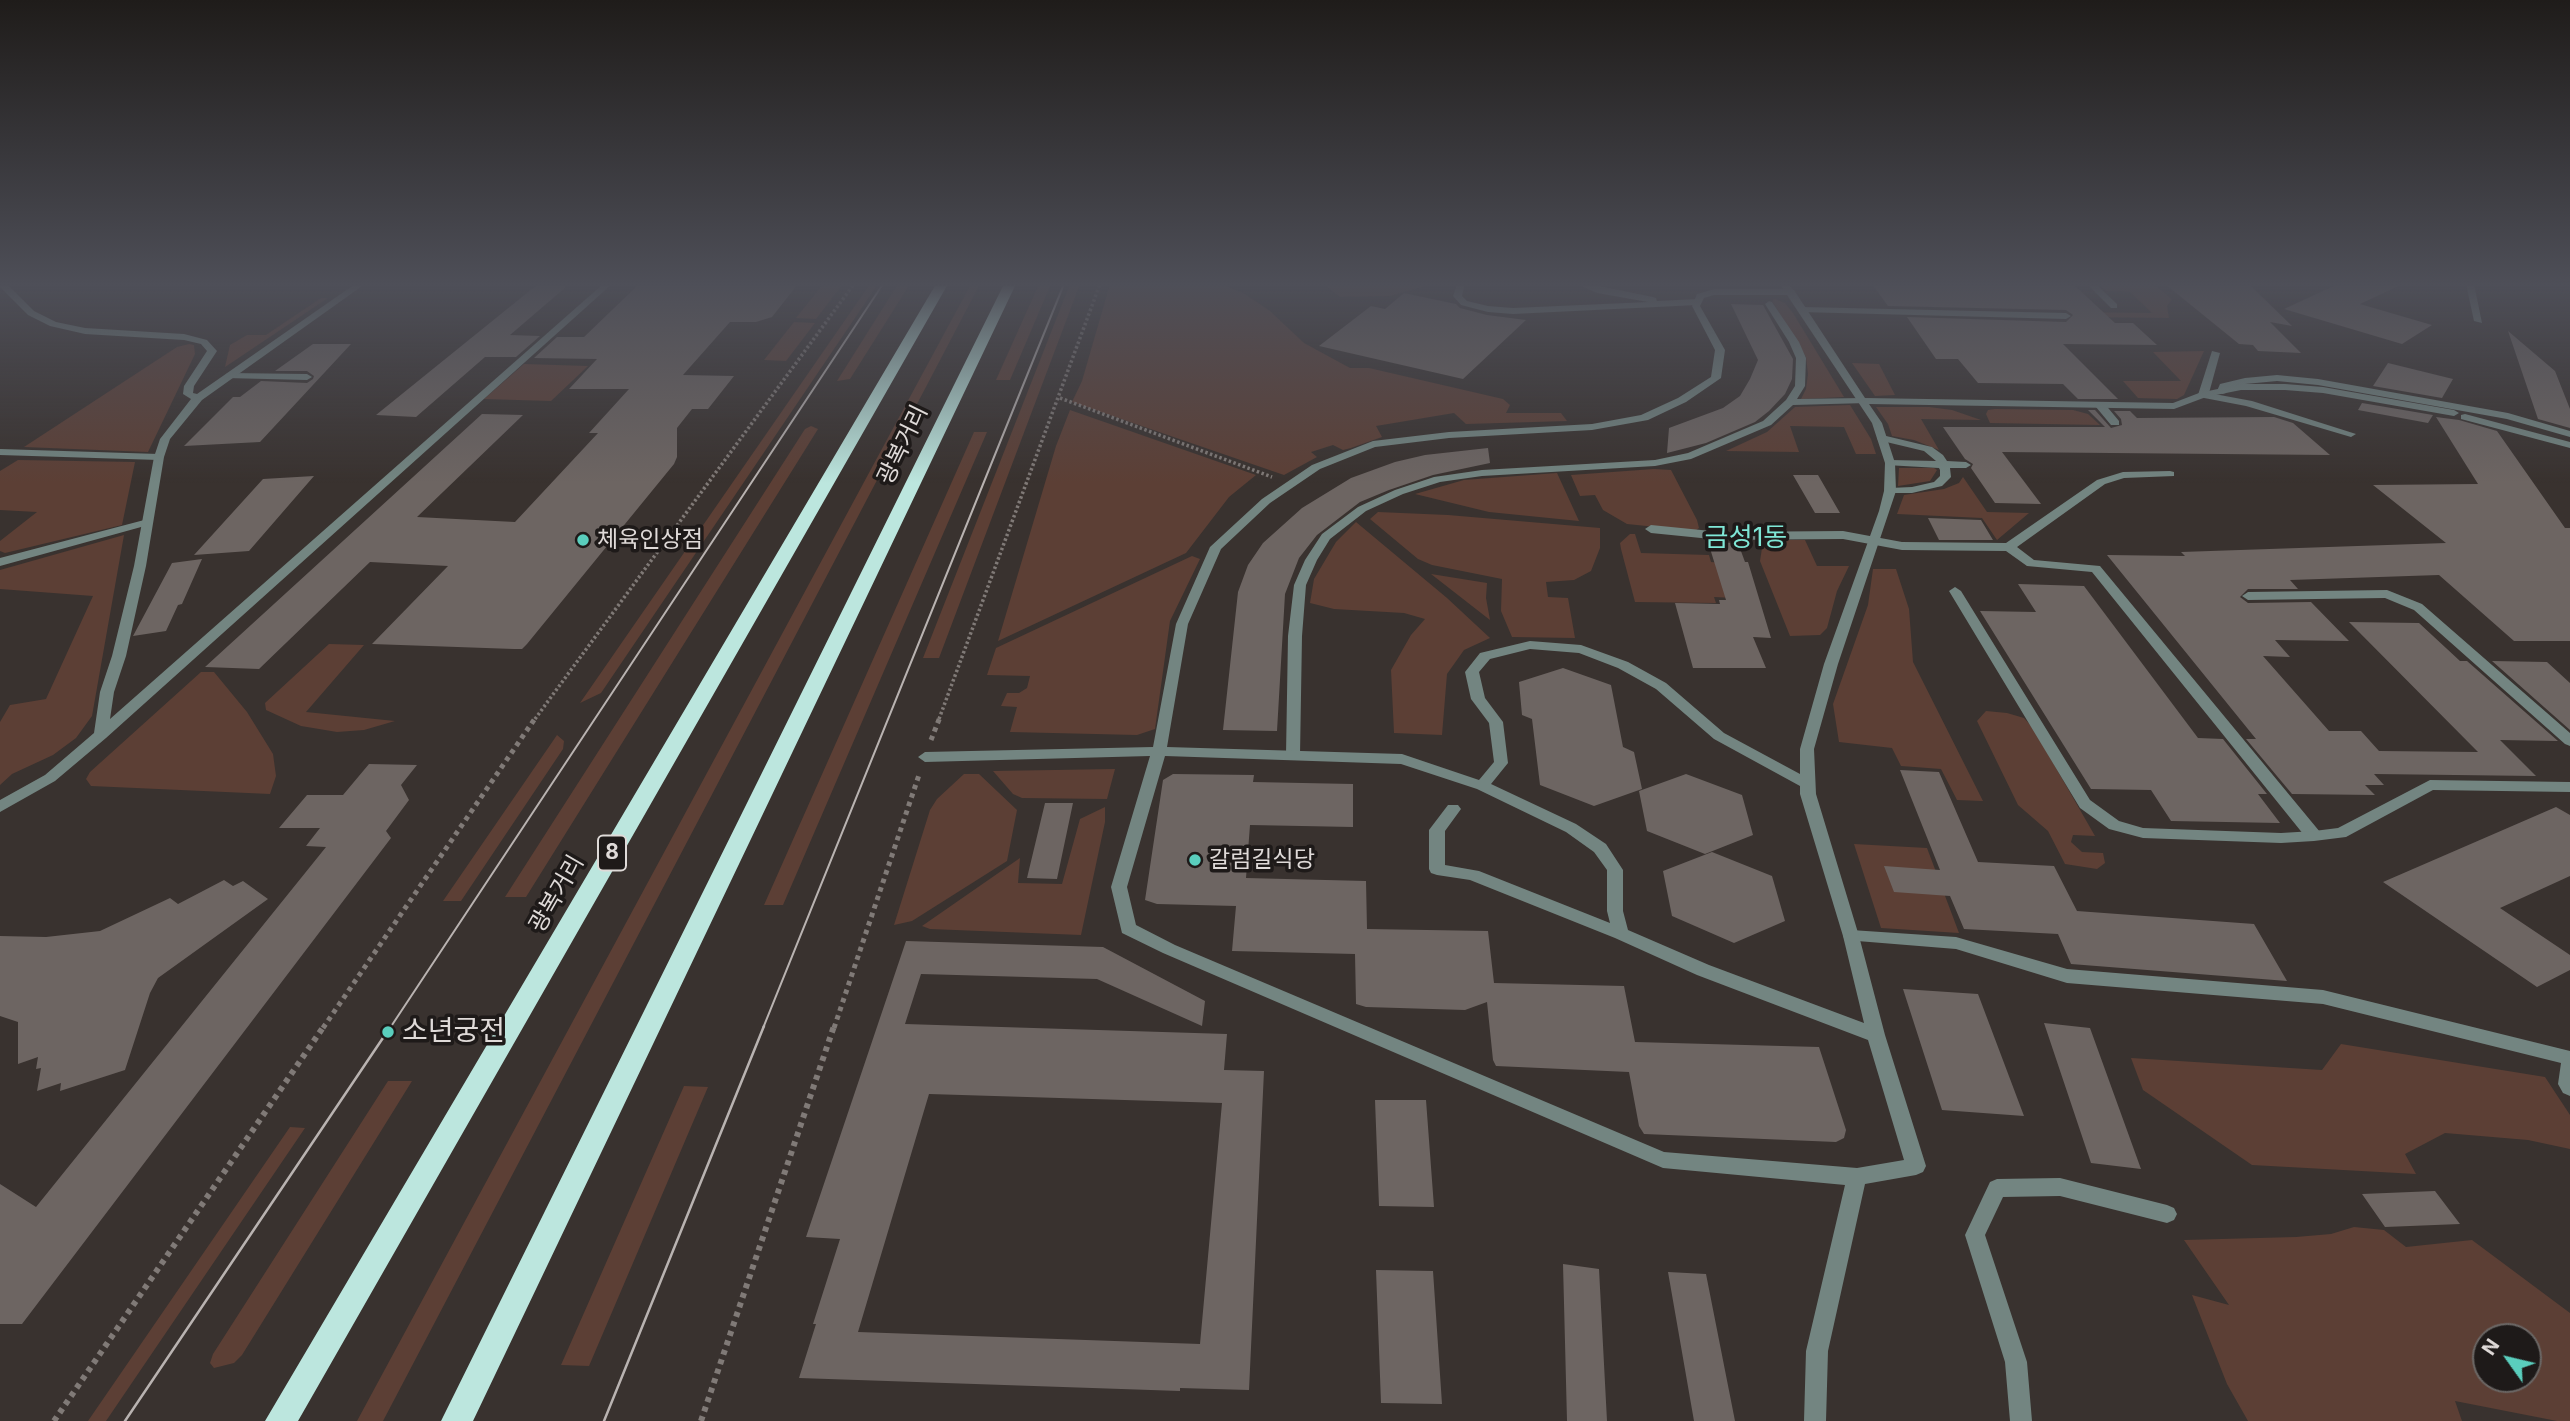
<!DOCTYPE html>
<meta charset="utf-8">
<style>
body{margin:0}
#map{position:relative;width:2570px;height:1421px;overflow:hidden;background:#39322f;font-family:Inter,sans-serif}
canvas{display:block}
.north{position:absolute;left:2472px;top:1323px;width:70px;height:70px;box-sizing:border-box;background:#1e1a19;border:2px solid #6b6765;border-radius:50%;rotate:304deg;font-size:19px;font-weight:700;line-height:28px;text-align:center;color:#dfdad8}
.north::after{content:'';display:block;margin:auto;width:24px;height:32px;background:#5acebd;clip-path:polygon(50% 0,100% 100%,50% 72%,0 100%)}
</style>
<div id="map">
<canvas width="2570" height="1421"></canvas>
<div class="north">N</div>
</div>
<script>
const ctx = document.querySelector('canvas').getContext('2d');
ctx.lineJoin = 'round';
function fillPath(path, color) { ctx.fillStyle = color; ctx.fill(path, 'evenodd'); }
const poly = rows => new Path2D(rows.map(r => 'M' + r).join(''));
function trace(path, color, width, dash) { ctx.strokeStyle = color; ctx.lineWidth = width; ctx.lineCap = dash ? 'butt' : 'round'; ctx.setLineDash(dash || []); ctx.stroke(path); }
function label(font, color, halo, rows, align = 'center') {
  ctx.font = font + ' Inter,"Noto Sans KR",sans-serif'; ctx.lineWidth = 7; ctx.setLineDash([]); ctx.textBaseline = 'middle'; ctx.strokeStyle = halo; ctx.fillStyle = color; for (const [text, x, y, turn = 0] of rows) {
    ctx.save(); ctx.translate(x, y); ctx.rotate((+turn || 0) * Math.PI / 180); ctx.textAlign = isNaN(turn) ? turn : align; if (halo) ctx.strokeText(text, 0, 0); ctx.fillText(text, 0, 0); ctx.restore();
  }
}
const green = poly([
 [823,284,843,284,816,319,796,318],
 [870,284,878,284,601,693,580,703],
 [898,284,910,284,850,379,837,381],
 [971,284,980,284,383,1421,357,1421],
 [1039,284,1051,284,1010,380,996,380],
 [1070,284,1080,284,939,658,923,658],
 [1110,284,1222,284,1245,294,1270,311,1304,343,1350,368,1369,368,1503,399,1510,405,1506,413,1561,413,1567,421,1466,424,1454,413,1376,426,1382,437,1351,448,1343,450,1333,445,1311,452,1317,457,1284,475,1072,402,1082,381],
 [1323,284,1433,284,1390,296,1340,297],
 [2098,284,2154,284,2172,299,2167,306,2169,318,2080,317,2075,312,2152,313,2130,292,2106,291],
 [321,298,328,298,225,367,230,345,247,335,266,335],
 [1775,299,1785,303,1793,313,1844,397,1801,399,1806,389,1808,374,1806,357,1772,301],
 [794,322,815,323,786,361,764,360],
 [189,344,194,345,195,354,148,452,24,447,177,347],
 [2204,351,2184,395,2177,399,2138,398,2123,381,2181,381,2153,352],
 [1852,363,1879,364,1895,395,1875,396],
 [524,364,588,366,551,401,484,399],
 [1850,405,1871,439,1876,454,1856,454,1844,427,1790,426,1799,452,1726,451,1767,432,1795,407],
 [1876,407,1929,407,1952,410,1981,420,1921,419,1939,450,1914,440,1892,436,1888,424],
 [1995,409,2073,410,2088,414,2100,425,1990,423,1986,414,1988,410],
 [1070,410,1256,475,1229,497,1186,553,998,641,1056,446],
 [811,426,818,429,526,897,505,897,805,429],
 [974,432,987,432,783,905,764,905],
 [18,460,135,462,122,525,5,553,0,551,0,541,37,512,0,510,0,471],
 [1899,468,1934,468,1937,470,1930,481,1898,486],
 [1654,469,1671,470,1697,520,1699,528,1695,531,1627,524,1603,510,1595,495,1580,496,1571,475],
 [1557,473,1579,521,1489,512,1415,494,1464,480],
 [1963,477,1987,512,2029,513,1997,540,1982,518,1897,514,1904,495,1944,489,1959,483],
 [1378,512,1448,515,1600,528,1600,548,1591,571,1574,580,1546,582,1548,597,1568,598,1575,638,1512,637,1501,611,1502,579,1432,565,1418,559,1370,519],
 [1356,522,1447,598,1490,638,1464,650,1447,674,1442,735,1394,733,1391,670,1411,635,1425,619,1404,613,1334,609,1310,603,1314,579,1336,542],
 [1630,534,1635,534,1641,553,1709,555,1711,562,1723,563,1735,598,1714,597,1716,603,1635,602,1621,549,1620,543],
 [124,535,92,716,76,738,53,755,12,774,0,785,0,722,10,705,46,699,93,596,0,589,0,570],
 [1775,540,1805,540,1817,566,1849,566,1837,591,1827,628,1820,635,1790,636,1760,561,1762,548],
 [1192,556,1200,559,1170,621,1155,729,1137,735,1010,732,1017,707,1001,706,1007,693,1019,693,1027,688,1030,676,987,675,996,648],
 [1873,569,1896,569,1909,609,1913,662,1983,801,1957,800,1941,769,1901,766,1892,748,1839,742,1833,704,1868,605],
 [1431,574,1487,583,1486,598,1490,620],
 [329,644,364,645,306,712,395,721,364,730,337,732,301,726,266,710,265,703],
 [201,672,214,672,247,712,273,754,276,776,270,794,91,786,86,779,90,772],
 [1986,711,2007,713,2024,718,2033,728,2095,836,2073,835,2071,842,2082,852,2103,853,2105,863,2097,869,2065,864,2048,831,2018,805,1977,721],
 [557,735,564,741,563,749,461,901,443,901],
 [1115,769,1107,799,1022,798,1013,794,993,771],
 [964,774,979,774,1017,810,1007,861,912,921,894,925,930,810,937,799],
 [1105,807,1105,822,1081,935,930,929,922,926,1020,858,1018,883,1062,884,1080,819],
 [1854,844,1927,848,1959,933,1881,928],
 [2341,1044,2545,1077,2570,1115,2570,1149,2528,1140,2445,1133,2405,1154,2416,1174,2252,1165,2143,1090,2131,1058,2322,1070],
 [388,1081,412,1081,242,1355,234,1363,214,1368,210,1363,213,1354],
 [684,1086,708,1087,589,1366,561,1365],
 [290,1127,305,1128,106,1421,88,1421],
 [2354,1227,2384,1230,2406,1247,2472,1240,2570,1313,2570,1421,2557,1421,2455,1401,2462,1421,2248,1421,2227,1384,2192,1295,2229,1305,2184,1240,2296,1237,2331,1234],
 [2486,1337,2528,1337,2528,1379,2486,1379]
]);
const building = poly([
 [538,284,564,284,566,287,510,335,540,336,516,357,485,357,416,417,376,415],
 [639,284,798,284,772,317,756,322,730,322,683,375,734,376,708,409,692,409,677,428,677,457,674,464,527,644,522,649,514,649,372,644,448,566,370,562,259,669,205,667,482,414,523,415,417,517,515,522,598,433,589,433,629,389,569,389,597,359,534,358,557,337,584,337],
 [1872,284,2073,284,2115,323,2133,323,2157,345,2063,344,2118,399,2078,399,2063,384,1978,383,1958,359,1936,359,1907,317,2066,322,2073,315,2066,310,1888,306],
 [2165,284,2249,284,2292,326,2270,322,2301,353,2258,351,2253,345,2239,344],
 [2338,284,2403,284,2360,304,2432,325,2402,344,2284,309],
 [1404,293,1456,304,1460,308,1487,315,1526,320,1463,379,1319,346,1371,306,1385,309],
 [1731,304,1763,305,1793,359,1792,379,1785,394,1769,411,1755,422,1706,443,1667,453,1669,428,1723,408,1740,396,1750,379,1758,360],
 [2508,331,2555,371,2570,409,2570,428,2538,419],
 [313,344,351,344,260,442,184,446,233,397,240,397,261,381,307,383,313,379,314,376,307,371,275,371],
 [2388,363,2453,379,2442,398,2373,386],
 [2362,403,2433,415,2428,423,2358,410],
 [2088,410,2095,410,2111,428,2122,425,2121,419,2114,411,2130,411,2137,418,2274,417,2293,423,2330,455,2002,452,2041,504,1995,503,1971,468,1973,464,1965,459,1943,427,2105,427],
 [2436,417,2459,420,2497,431,2565,528,2570,528,2570,641,2514,641,2439,575,2290,580,2298,589,2248,589,2240,597,2248,603,2311,602,2349,641,2275,640,2290,657,2263,656,2329,731,2361,731,2379,751,2478,752,2349,622,2419,623,2460,661,2467,661,2558,741,2500,740,2536,776,2374,774,2384,785,2365,785,2375,795,2292,794,2246,739,2256,739,2107,555,2185,556,2181,552,2446,543,2373,485,2478,484],
 [1488,448,1490,463,1433,475,1389,490,1360,502,1317,535,1299,558,1285,594,1277,731,1223,730,1238,592,1248,565,1263,543,1302,508,1351,478,1395,462,1425,455],
 [1793,475,1818,475,1840,513,1815,513],
 [314,476,249,551,194,555,263,479],
 [1928,518,1981,520,1993,540,1939,540],
 [1708,542,1738,543,1745,562,1748,562,1771,638,1753,637,1766,668,1693,668,1675,603,1720,604,1719,600,1726,600],
 [202,559,182,604,178,605,166,631,133,636,172,563],
 [2018,584,2084,586,2198,738,2223,739,2267,794,2258,794,2280,823,2171,821,2151,790,2091,789,1980,611,2036,612],
 [2492,661,2547,662,2570,683,2570,730],
 [1563,668,1611,685,1623,747,1634,752,1642,789,1594,806,1540,785,1532,719,1522,715,1519,682],
 [369,764,417,765,401,785,409,800,386,831,391,838,22,1324,0,1324,0,1184,36,1207,326,847,306,846,320,828,279,828,307,795,343,795],
 [1900,770,1939,772,1978,862,2054,866,2077,911,2254,924,2287,981,2071,964,2058,934,1964,929,1950,896,1894,892,1884,866,1940,870],
 [1173,774,1254,775,1253,782,1353,784,1353,827,1250,825,1246,878,1366,881,1367,929,1488,931,1494,983,1624,986,1635,1042,1819,1047,1846,1130,1844,1138,1836,1142,1644,1134,1639,1126,1629,1072,1496,1066,1493,1060,1487,1002,1465,1010,1366,1007,1356,1004,1355,954,1232,951,1236,906,1157,904,1145,900,1163,780],
 [1686,774,1742,795,1753,835,1705,854,1647,831,1639,791],
 [1045,803,1073,803,1057,879,1027,878],
 [2556,807,2570,815,2570,876,2500,908,2570,955,2570,970,2537,987,2383,882],
 [1712,852,1772,876,1785,921,1734,943,1672,916,1663,871],
 [224,880,233,886,243,881,268,899,158,978,150,993,125,1070,60,1091,61,1083,37,1091,41,1068,36,1069,38,1057,18,1064,18,1022,0,1016,0,936,46,937,100,931,170,898,178,904],
 [906,941,1103,947,1205,1001,1202,1026,1097,979,921,974,905,1024,1227,1034,1224,1070,1264,1071,1249,1390,1180,1388,1180,1391,799,1378,816,1324,813,1324,840,1239,806,1237],
 [929,1094,1222,1103,1200,1344,858,1332],
 [1903,989,1978,994,2024,1116,1942,1110],
 [2044,1023,2090,1028,2141,1169,2091,1163],
 [1375,1100,1426,1100,1434,1207,1379,1206],
 [2435,1191,2460,1224,2385,1227,2362,1194],
 [1563,1264,1599,1269,1607,1421,1567,1421],
 [1376,1270,1433,1271,1442,1404,1381,1403],
 [1668,1272,1706,1274,1735,1421,1694,1421]
]);
const pathFar2 = poly([
 [1060,398,1272,477],
 [535,719,854,284],
 [939,719,1100,284]
]);
const pathFar1 = poly([
 [931,740,940,717],
 [323,1028,536,717],
 [834,1028,920,772]
]);
const path = poly([
 [54,1421,324,1026],
 [701,1421,834,1026]
]);
const service = poly([
 [1457,284,1465,284,1462,296,1467,301,1488,306,1513,308,1648,302,1597,293,1577,284,1590,284,1653,297,1656,298,1657,301,1697,299,1701,302,1697,305,1513,314,1488,312,1461,305,1453,296,1457,284],
 [2087,284,2096,284,2117,304,2117,308,2111,308,2087,284],
 [1769,301,1772,302,1799,342,1806,358,1805,386,1797,399,1863,398,1867,399,1867,403,1793,405,1771,425,1691,459,1655,466,1482,476,1440,482,1403,494,1366,511,1330,539,1317,560,1306,585,1302,636,1300,755,1298,758,1288,758,1286,755,1288,636,1294,585,1305,560,1322,534,1358,507,1395,490,1434,477,1482,470,1655,460,1688,453,1763,421,1786,400,1795,386,1796,358,1789,342,1765,304,1769,301],
 [1803,307,2066,313,2071,316,2066,319,1800,312,1800,308,1803,307],
 [2212,351,2220,353,2209,393,2252,401,2356,434,2351,437,2246,406,2199,397,2198,395,2212,351],
 [229,373,307,374,312,377,307,380,226,378,226,374,229,373],
 [2277,375,2318,379,2508,413,2570,431,2570,437,2507,419,2318,385,2277,381,2245,384,2228,388,2226,393,2222,394,2217,391,2220,384,2245,378,2277,375],
 [2100,402,2104,403,2119,421,2119,425,2111,425,2096,407,2095,405,2100,402],
 [2465,414,2570,442,2570,448,2461,419,2461,415,2465,414],
 [1882,435,1932,447,1943,455,1947,461,1966,462,1971,465,1966,468,1950,468,1951,477,1942,486,1912,493,1886,493,1884,491,1890,488,1912,487,1934,482,1940,476,1940,470,1939,468,1886,465,1885,463,1890,460,1936,461,1924,451,1878,440,1877,438,1882,435],
 [0,449,159,454,164,457,159,460,0,455,0,449],
 [2170,471,2174,472,2174,476,2124,478,2105,484,2017,547,2034,560,2100,566,2320,832,2322,836,2320,840,2308,840,2092,572,2027,566,2006,551,1902,550,1843,539,1721,540,1651,533,1645,529,1651,525,1721,532,1843,531,1902,542,2006,543,2097,480,2123,472,2170,471],
 [148,519,152,520,152,524,0,566,0,558,148,519],
 [2387,590,2422,604,2570,733,2570,746,2565,744,2414,610,2385,598,2248,600,2242,596,2248,592,2387,590],
 [1851,930,1956,937,2067,969,2323,990,2570,1051,2570,1096,2563,1093,2558,1084,2561,1063,2323,1004,2067,983,1956,949,1845,940,1843,936,1845,932,1851,930],
 [2060,1178,2167,1205,2174,1208,2177,1214,2174,1220,2167,1223,2060,1196,2003,1197,1985,1235,2027,1362,2032,1421,2010,1421,2005,1362,1965,1235,1990,1182,1997,1179,2060,1178]
]);
const minor = poly([
 [0,284,7,284,34,311,56,322,85,328,184,334,207,340,217,351,194,386,193,393,197,394,355,284,365,284,202,400,170,439,164,457,146,566,126,656,114,692,110,719,603,284,612,284,106,738,55,781,0,812,0,800,45,775,94,733,100,692,112,656,134,566,154,457,160,439,191,399,183,394,184,386,207,351,201,344,184,340,85,334,50,326,28,315,0,287,0,284],
 [1780,284,1788,284,1794,290,1865,398,2173,403,2199,393,2241,384,2285,384,2323,387,2454,410,2459,413,2454,416,2323,393,2285,390,2241,390,2206,397,2174,409,1869,404,1882,423,1895,463,1896,491,1838,664,1814,749,1816,794,1859,936,1885,1035,1926,1166,1923,1172,1916,1175,1865,1184,1828,1351,1826,1421,1804,1421,1806,1351,1845,1185,1663,1168,1163,953,1122,933,1111,887,1150,756,925,762,918,757,925,752,1153,747,1176,624,1210,547,1262,499,1312,465,1373,441,1449,432,1592,424,1641,415,1678,398,1711,377,1715,350,1692,306,1697,294,1714,289,1783,289,1780,284],
 [1714,295,1787,295,1872,423,1885,463,1884,491,1879,511,1824,664,1800,749,1800,774,1724,733,1666,683,1628,662,1581,645,1530,641,1480,653,1465,672,1471,699,1489,723,1494,762,1479,780,1402,754,1167,747,1188,624,1221,549,1270,503,1320,469,1375,447,1449,438,1592,430,1648,420,1686,402,1721,378,1725,350,1700,306,1704,298,1714,295],
 [1530,649,1579,653,1618,668,1656,689,1714,739,1800,786,1800,794,1843,936,1864,1023,1709,965,1628,930,1623,911,1623,870,1606,844,1576,824,1491,784,1508,763,1503,722,1485,698,1479,672,1490,659,1530,649],
 [1165,756,1401,764,1477,789,1566,832,1594,852,1607,870,1607,911,1610,923,1479,871,1445,865,1445,831,1461,809,1458,805,1448,805,1429,830,1429,869,1431,873,1437,875,1470,880,1615,938,1697,975,1868,1040,1904,1160,1857,1168,1664,1152,1175,945,1136,925,1127,887,1165,756],
 [2466,284,2474,284,2482,323,2474,321,2466,284],
 [1955,587,1961,591,2090,800,2119,821,2143,828,2281,833,2314,831,2338,828,2430,780,2570,782,2570,792,2433,790,2346,837,2314,841,2281,843,2143,838,2109,829,2080,808,1949,591,1955,587]
]);
const trunk = poly([
 [936,284,948,284,298,1421,265,1421,936,284],
 [1004,284,1016,284,473,1421,441,1421,1004,284]
]);
const tramFar1 = poly([
 [390,1028,883,284],
 [763,1028,1064,284]
]);
const tram = poly([
 [125,1421,391,1026],
 [604,1421,764,1026]
]);
const markers = [
 [583,540,7,"#5acebd"],
 [1195,860,7,"#5acebd"],
 [388,1032,7,"#5acebd"]
];
const shields = [
 [612,853,28]
];
const shieldNames = [
 ["8",612,853]
];
const streetNames = [
 ["광복거리",903,445,-64],
 ["광복거리",557,894,-60]
];
const poiNames = [
 ["체육인상점",597,540],
 ["갈럼길식당",1209,860]
];
const quarterNames = [
 ["금성1동",1746,538]
];
const nearPoinames = [
 ["소년궁전",402,1032]
];
fillPath(green, '#5c3f35');
fillPath(building, '#6d6562');
trace(pathFar2, '#807a77', 3.5, [2.5, 2.5]);
trace(pathFar1, '#807a77', 5, [4.5, 4.5]);
trace(path, '#807a77', 6, [5, 5]);
fillPath(service, '#738581');
fillPath(minor, '#738581');
fillPath(trunk, '#bce6de');
trace(tramFar1, '#b9b3b1', 2);
trace(tram, '#b9b3b1', 2.5);
const sky = ctx.createLinearGradient(0, 0, 0, 483);
sky.addColorStop(0, '#1f1c1a');
sky.addColorStop(0.59, '#4e4f58');
sky.addColorStop(1, '#4e4f5800');
ctx.fillStyle = sky;
ctx.fillRect(0, 0, 2570, 483);
for (const [x, y, r, color] of markers) { const dot = new Path2D(); dot.arc(x, y, r, 0, 2 * Math.PI); ctx.fillStyle = color; ctx.fill(dot); trace(dot, '#1e1a19', 2.5); }
for (const [x, y, w] of shields) { const box = new Path2D(); box.roundRect(x - w / 2, y - 17.5, w, 35, 5); ctx.fillStyle = '#1e1a19'; ctx.fill(box); trace(box, '#dfdad8', 2); }
label('bold 21px', '#dfdad8', null, shieldNames);
label('23px', '#dfdad8', '#1e1a19', streetNames);
label('23px', '#dfdad8', '#1e1a19', poiNames, 'left');
label('26px', '#7fe7d6', '#1e1a19', quarterNames);
label('28px', '#dfdad8', '#1e1a19', nearPoinames, 'left');
</script>
